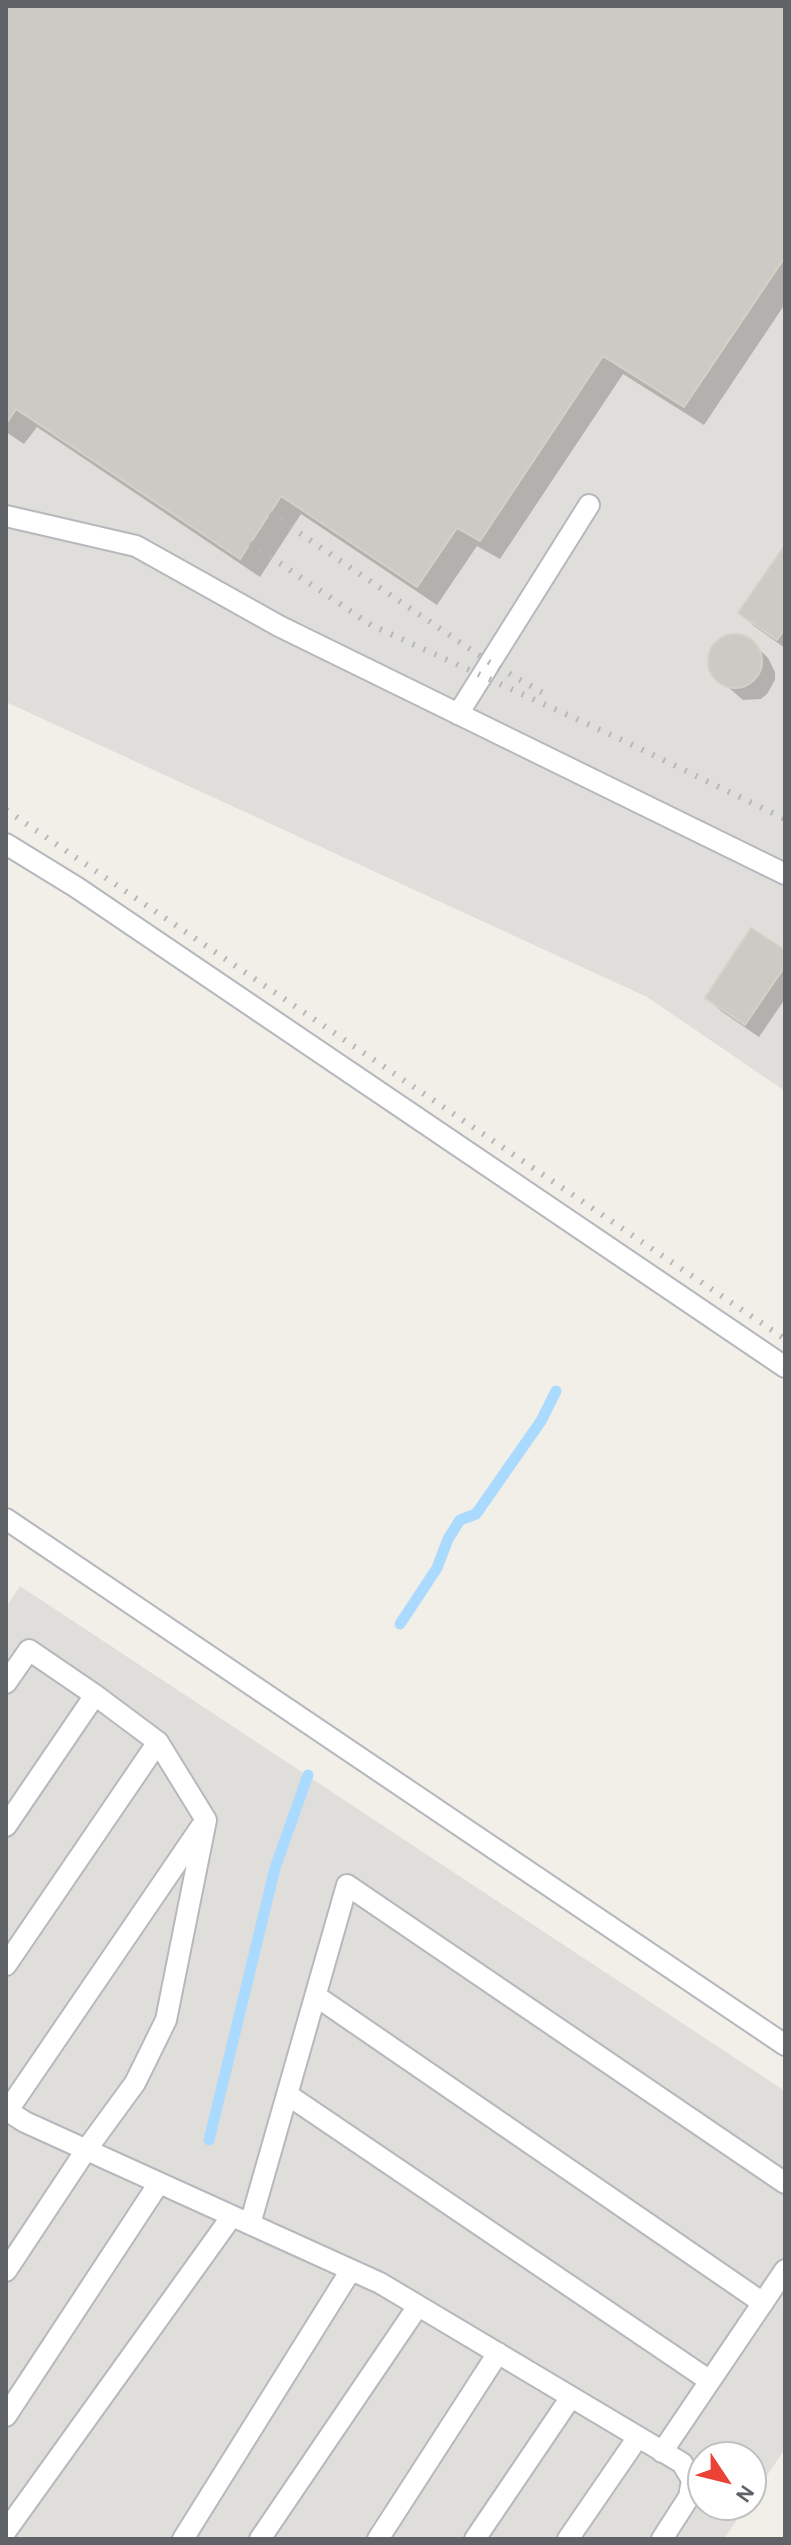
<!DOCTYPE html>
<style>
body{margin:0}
#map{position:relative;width:791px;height:2545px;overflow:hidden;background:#f1efe8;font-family:Karla,sans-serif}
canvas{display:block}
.frame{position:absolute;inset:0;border:8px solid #5f6368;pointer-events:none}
.north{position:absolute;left:687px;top:2441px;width:80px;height:80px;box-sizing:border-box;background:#fff;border:2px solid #bfc1c3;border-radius:50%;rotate:125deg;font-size:22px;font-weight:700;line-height:32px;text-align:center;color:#5f6368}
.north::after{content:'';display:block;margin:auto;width:28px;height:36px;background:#ea4335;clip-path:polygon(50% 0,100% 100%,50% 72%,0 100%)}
</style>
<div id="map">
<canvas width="791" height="2545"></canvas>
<div class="frame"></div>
<div class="north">N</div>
</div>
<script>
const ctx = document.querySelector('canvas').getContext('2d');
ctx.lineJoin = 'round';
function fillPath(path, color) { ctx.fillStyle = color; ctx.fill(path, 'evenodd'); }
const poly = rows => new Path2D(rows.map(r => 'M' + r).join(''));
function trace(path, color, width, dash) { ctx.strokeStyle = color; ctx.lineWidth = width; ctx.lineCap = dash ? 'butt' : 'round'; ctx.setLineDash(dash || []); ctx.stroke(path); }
const industrial = poly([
 [6,6,785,6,785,1091,647,997,6,702],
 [20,1586,785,2091,785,2449,751,2499,751,2457,703,2457,703,2505,747,2505,724,2539,6,2539,6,1607]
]);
const shadow = poly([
 [6,6,785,6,785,304,704,425,623,374,500,559,477,546,437,605,301,514,260,577,37,427,24,444,6,432],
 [785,548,785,648,754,626,740,612],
 [739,636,753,643,768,658,775,672,775,680,767,694,761,699,743,700,714,675,710,667,712,650,724,638],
 [785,953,785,999,759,1037,721,1011,707,998]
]);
const stream = poly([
 [400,1624,437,1568,448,1539,460,1520,476,1514,541,1421,556,1391],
 [209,2140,275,1868,308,1775]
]);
const building = poly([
 [6,6,785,6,785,257,684,407,603,356,480,541,457,528,417,587,281,496,240,559,16,409,6,424,6,6],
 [785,545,785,628,777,640,738,613,785,545],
 '708 661a27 27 0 1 1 54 0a27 27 0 1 1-54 0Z',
 [751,928,785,950,785,966,745,1025,705,998,751,928]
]);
const lane = poly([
 [6,516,136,546,279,626,785,874],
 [458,714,589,505],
 [6,844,76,887,785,1367],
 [6,1519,785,2045],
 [6,1683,29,1650,95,1695,158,1742,206,1820,166,2020,135,2083,86,2150,6,2271],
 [6,1826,95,1695],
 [6,1965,158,1742],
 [316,1996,763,2303],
 [288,2095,710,2381],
 [6,2110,25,2122,380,2283,682,2463,692,2480,689,2497,662,2539],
 [6,2113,201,1827],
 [250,2224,347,1885,785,2183],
 [6,2416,159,2183],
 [662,2452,785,2270],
 [6,2531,232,2216],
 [183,2539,351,2270],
 [260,2539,418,2306],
 [378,2539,498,2353],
 [475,2539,571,2397],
 [568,2539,638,2437]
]);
const rail = poly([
 [270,513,489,662,550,697],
 [250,543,371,625,618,738,785,819],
 [6,810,785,1339]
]);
fillPath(industrial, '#e0deda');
fillPath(shadow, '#0003');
trace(stream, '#aadaff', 11);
fillPath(building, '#cccac5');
trace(building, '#d6d1c6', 2);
trace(lane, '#b5b8bc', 24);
trace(lane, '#fff', 20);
trace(rail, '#b6b7b8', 6, [2, 10]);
</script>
